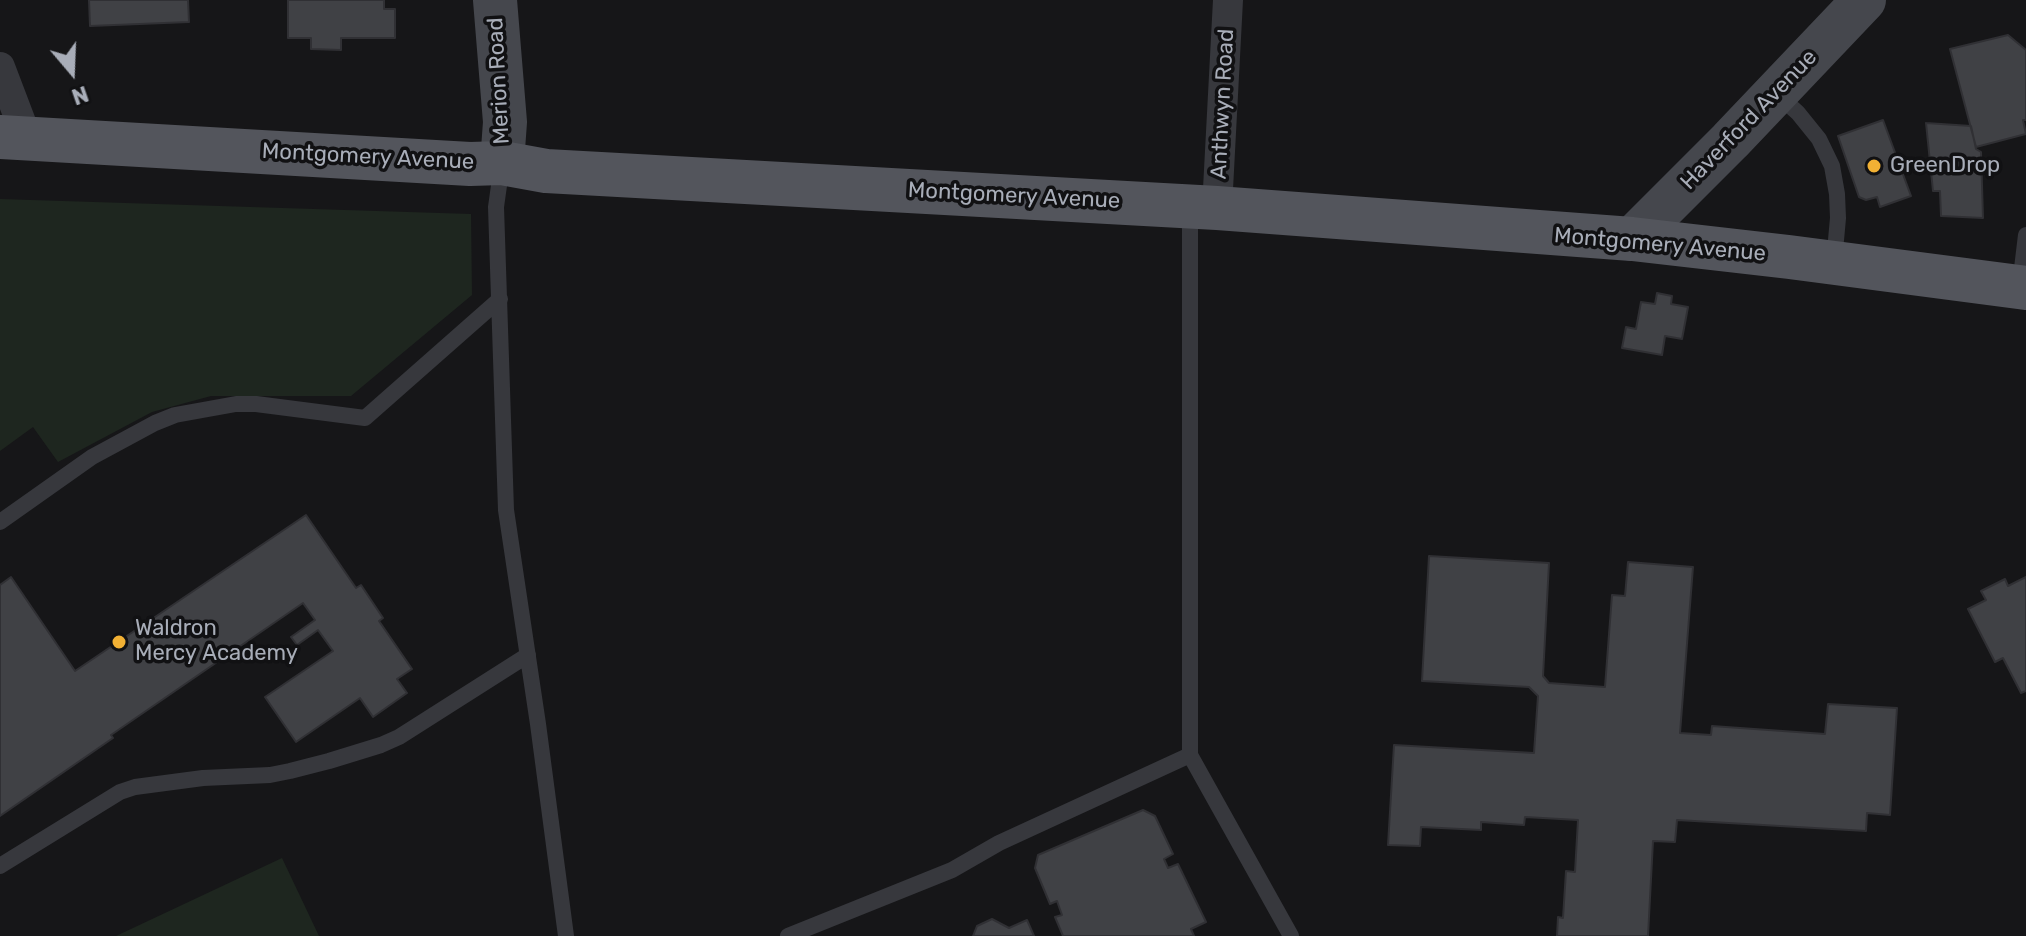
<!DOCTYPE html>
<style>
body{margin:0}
#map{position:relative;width:2026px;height:936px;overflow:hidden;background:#161618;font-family:Rubik,sans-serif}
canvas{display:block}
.north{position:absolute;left:32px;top:32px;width:80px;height:80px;-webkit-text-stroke:6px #111113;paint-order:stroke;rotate:161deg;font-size:22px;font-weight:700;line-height:32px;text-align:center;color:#a8adb8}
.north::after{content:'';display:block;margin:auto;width:28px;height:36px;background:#a8adb8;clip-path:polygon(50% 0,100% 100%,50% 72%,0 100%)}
</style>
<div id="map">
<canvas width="2026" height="936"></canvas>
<div class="north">N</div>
</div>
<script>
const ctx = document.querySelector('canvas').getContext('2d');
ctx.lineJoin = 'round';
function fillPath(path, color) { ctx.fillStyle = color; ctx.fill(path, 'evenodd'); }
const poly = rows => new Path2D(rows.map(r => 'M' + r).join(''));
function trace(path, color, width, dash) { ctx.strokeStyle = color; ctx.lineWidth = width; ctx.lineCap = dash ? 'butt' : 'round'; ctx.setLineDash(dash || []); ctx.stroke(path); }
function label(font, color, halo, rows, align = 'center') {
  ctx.font = font + ' Rubik,sans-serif'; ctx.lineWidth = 7; ctx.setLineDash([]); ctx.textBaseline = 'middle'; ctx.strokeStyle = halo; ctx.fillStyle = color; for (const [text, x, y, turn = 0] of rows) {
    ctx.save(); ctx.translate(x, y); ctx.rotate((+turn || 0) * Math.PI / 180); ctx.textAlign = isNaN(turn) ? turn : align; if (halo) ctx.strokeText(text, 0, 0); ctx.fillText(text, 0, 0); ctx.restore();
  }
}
const green = poly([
 [0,199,471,214,472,295,351,396,211,396,152,412,58,462,33,427,0,451],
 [282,858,319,936,116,936]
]);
const building = poly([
 [89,0,188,0,189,22,90,26,89,0],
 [288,0,384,0,384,9,395,9,395,38,341,38,341,50,311,49,311,38,288,38,288,0],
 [2008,35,2026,50,2026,120,2023,120,2026,134,1976,147,1950,49,2008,35],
 [1883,120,1911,196,1880,207,1877,197,1866,200,1859,197,1838,136,1883,120],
 [1926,123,1971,126,1976,149,1981,152,1983,218,1941,216,1940,191,1933,191,1926,123],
 [1657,293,1672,296,1671,304,1688,307,1682,339,1665,336,1662,355,1622,348,1626,327,1636,329,1641,302,1655,304,1657,293],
 [306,515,356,588,361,585,383,618,379,621,412,669,397,679,407,693,373,717,360,698,296,742,265,697,333,651,318,630,297,645,291,637,315,620,303,603,111,735,113,738,0,816,0,585,11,577,75,671,306,515],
 [1429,556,1549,563,1543,676,1549,683,1605,687,1612,595,1625,596,1628,562,1693,567,1680,733,1711,735,1712,726,1825,734,1828,704,1897,708,1890,815,1867,813,1866,831,1677,820,1675,842,1653,841,1648,936,1557,936,1558,917,1563,918,1566,871,1575,872,1578,820,1525,817,1524,825,1481,822,1481,830,1421,827,1420,846,1388,845,1394,745,1534,753,1538,696,1529,687,1422,681,1429,556],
 [2026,577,2026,691,2021,693,2003,658,1995,662,1968,609,1986,600,1981,591,2005,579,2008,586,2026,577],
 [1143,810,1155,816,1173,854,1164,859,1168,868,1178,864,1206,922,1191,929,1194,936,1063,936,1055,917,1062,915,1057,901,1050,904,1035,868,1038,855,1143,810],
 [992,919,1009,928,1027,920,1034,936,973,936,977,926,992,919]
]);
const lane = poly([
 [1777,94,1798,113,1819,139,1832,166,1837,194,1838,218,1834,262],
 [502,164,496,207,506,510,538,724,566,936],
 [2020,285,2026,235],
 [0,522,92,457,155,423,175,415,236,404,256,404,365,418,500,299],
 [1190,755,1190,208],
 [0,866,120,792,135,787,203,778,270,775,290,771,329,761,381,745,399,737,528,655],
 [788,936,952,870,999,843,1190,755,1291,936]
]);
const street = poly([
 [0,67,27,138],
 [1217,208,1228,0]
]);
const secondary = poly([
 [495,0,505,122,502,163],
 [1632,239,1730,141,1864,0]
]);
const primary = poly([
 [0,137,470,164,502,163,546,171,1217,208,1632,239,1789,257,2026,288]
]);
const markers = [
 [1874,166,8,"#f2b134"],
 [119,642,8,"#f2b134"]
];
const streetNames = [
 ["Merion Road",499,81,-93],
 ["Anthwyn Road",1223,104,-87],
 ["Haverford Avenue",1749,120,-46],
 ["Montgomery Avenue",368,157,3],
 ["Montgomery Avenue",1014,196,3],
 ["Montgomery Avenue",1660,245,5]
];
const poiNames = [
 ["GreenDrop",1890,166],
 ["Waldron",135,629],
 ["Mercy Academy",135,654]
];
fillPath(green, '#1e261f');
fillPath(building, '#404145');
trace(building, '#303034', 2);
trace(lane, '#37383d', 16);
trace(street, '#37383d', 30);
trace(secondary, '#45474d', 44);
trace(primary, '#53555c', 44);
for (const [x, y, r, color] of markers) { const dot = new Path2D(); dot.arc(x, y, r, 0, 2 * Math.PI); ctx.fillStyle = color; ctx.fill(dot); trace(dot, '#111113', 3); }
label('22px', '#a8adb8', '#111113', streetNames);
label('22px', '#a8adb8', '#111113', poiNames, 'left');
</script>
